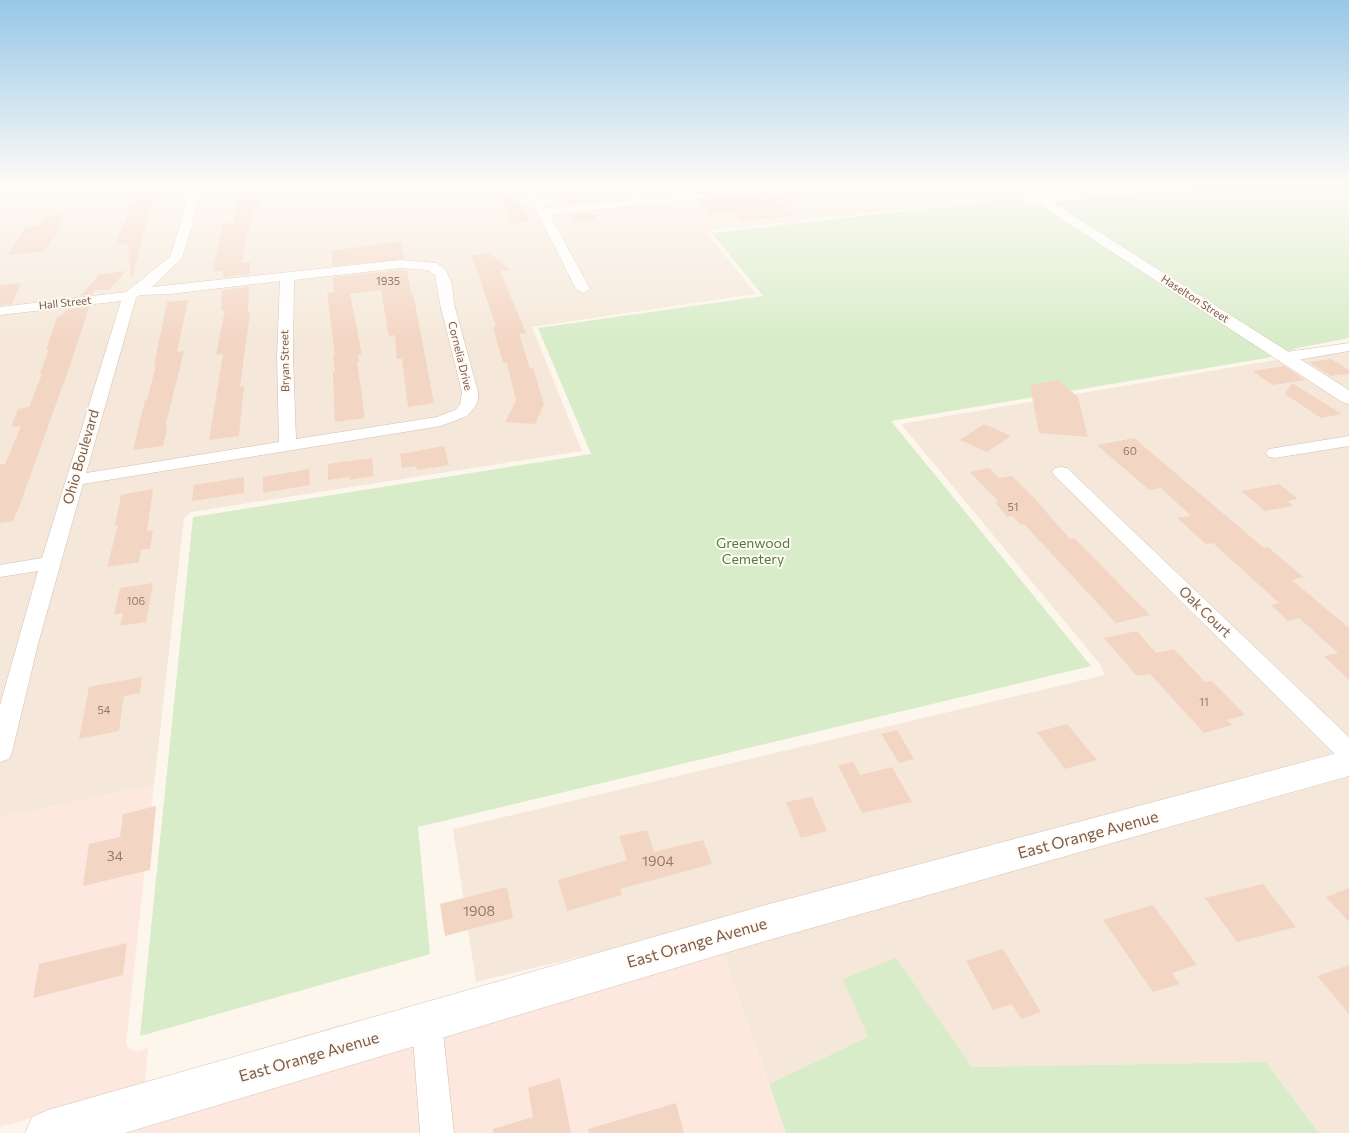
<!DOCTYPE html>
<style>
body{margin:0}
canvas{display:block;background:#fdf6ec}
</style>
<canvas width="1349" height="1133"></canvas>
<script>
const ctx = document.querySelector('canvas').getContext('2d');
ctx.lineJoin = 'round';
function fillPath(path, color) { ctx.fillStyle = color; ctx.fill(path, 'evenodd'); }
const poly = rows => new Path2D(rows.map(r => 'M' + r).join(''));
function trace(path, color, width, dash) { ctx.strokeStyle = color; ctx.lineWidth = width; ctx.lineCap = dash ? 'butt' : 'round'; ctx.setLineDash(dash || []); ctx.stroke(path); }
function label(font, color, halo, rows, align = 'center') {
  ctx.font = font + ' Commissioner,sans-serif'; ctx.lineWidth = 4; ctx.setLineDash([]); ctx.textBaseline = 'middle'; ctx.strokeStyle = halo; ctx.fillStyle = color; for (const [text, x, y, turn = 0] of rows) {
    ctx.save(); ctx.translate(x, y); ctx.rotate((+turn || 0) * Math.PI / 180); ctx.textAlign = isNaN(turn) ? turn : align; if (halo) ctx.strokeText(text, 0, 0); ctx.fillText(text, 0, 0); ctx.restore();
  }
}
const residential = poly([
 [75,184,1010,184,1031,198,1016,196,708,231,707,233,756,294,532,327,582,451,191,512,184,518,154,785,0,818,0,191],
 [1021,184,1163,184,1041,196],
 [1349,345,1349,392,1292,356],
 [1281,359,1349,403,1349,749,757,910,690,930,476,982,453,829,1105,675,1100,664,901,424],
 [1349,777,1349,1133,1319,1133,1266,1062,972,1067,896,959,869,1037,769,1084,722,952]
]);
const commercial = poly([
 [154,785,126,1044,131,1050,139,1051,148,1048,145,1084,336,1026,454,998,0,1127,0,818],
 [722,952,786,1133,110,1133]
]);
const green = poly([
 [1216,184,1349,184,1349,338,1298,348,1267,358,891,421,1091,666,418,827,430,954,140,1036,193,517,591,454,538,328,763,296,712,233,1019,198,1030,205],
 [896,958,972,1067,1266,1062,1319,1133,786,1133,769,1084,868,1037,843,979]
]);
const building = poly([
 [239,184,264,184,262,208,254,208,249,230,247,230,242,263,250,262,250,274,223,277,223,271,213,272,222,224,233,223],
 [573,184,576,191,581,190,588,202,564,204,555,186],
 [682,184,773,184,691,192],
 [157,185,132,277,131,277,128,243,116,245,130,207,128,208,133,188],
 [811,189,821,197,781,202,795,215,741,221,732,211,710,214,698,201],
 [516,195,529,221,511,223,499,196],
 [593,212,598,220,573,222,569,215],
 [66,214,45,251,8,255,25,227,38,226,43,216],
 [401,241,405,259,332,266,331,251],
 [488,252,511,270,500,271,526,333,519,334,530,369,533,368,544,404,535,424,505,422,516,401,507,363,503,363,493,327,496,326,472,256],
 [400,270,407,270,411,294,413,293,434,403,408,407,402,359,397,359,395,335,389,336,381,290,350,294,362,355,358,355,359,362,357,362,365,418,335,422,333,372,335,372,333,355,335,355,327,293,334,292,333,277],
 [126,271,109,290,94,290,93,294,80,296,100,274],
 [21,283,12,304,0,305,0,285],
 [249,287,248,312,250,312,240,387,244,386,239,436,209,440,223,354,216,355,225,310,221,311,222,290],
 [188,300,177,352,184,351,166,423,167,430,163,446,133,450,145,400,147,400,156,365,154,365,167,302],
 [89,307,68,371,19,507,13,521,0,523,0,464,5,464,21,426,11,427,18,409,29,407,42,374,40,374,49,349,46,350,57,317,61,316,68,309],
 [1331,359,1349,370,1349,374,1331,376,1309,362],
 [1284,366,1305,380,1273,385,1252,371],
 [1058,380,1078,397,1088,437,1039,433,1030,385],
 [1292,383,1342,414,1321,418,1285,394],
 [984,424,1011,436,987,452,960,440],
 [1134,438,1264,548,1268,547,1303,577,1292,580,1349,628,1349,680,1324,656,1338,653,1299,618,1288,621,1271,605,1279,603,1213,543,1206,544,1177,518,1191,516,1161,488,1149,490,1097,445],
 [444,446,449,465,417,470,416,466,402,468,400,454],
 [372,458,374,476,349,480,349,477,328,480,328,464],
 [989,468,999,478,1012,476,1034,498,1070,539,1074,538,1150,615,1116,623,1024,524,1021,525,1013,516,1007,517,995,502,998,501,970,472],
 [309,469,310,485,263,493,263,477],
 [244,477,244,493,192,501,194,485],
 [1279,484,1298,499,1288,501,1293,506,1265,511,1241,491],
 [153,489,147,531,153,530,150,549,141,550,139,562,107,567,118,525,115,525,121,495],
 [153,583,146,622,120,626,123,613,114,615,120,588],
 [1137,631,1156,653,1174,649,1205,682,1212,681,1245,715,1227,720,1232,725,1204,733,1150,674,1137,676,1104,638],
 [142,677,140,693,124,696,119,731,79,739,89,687],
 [1067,724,1090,752,1097,760,1065,769,1037,732],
 [897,730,914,759,899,763,881,734],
 [853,762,860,775,892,767,912,802,862,813,838,765],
 [812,797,827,831,801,838,786,802],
 [156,806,150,870,83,886,89,844,120,837,123,814],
 [647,830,654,852,703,840,712,864,620,889,622,895,567,911,558,880,627,860,619,836],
 [1263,884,1296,927,1237,942,1205,898],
 [507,887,513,918,445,936,440,904],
 [1349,888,1349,922,1326,897],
 [1153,905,1197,965,1172,973,1180,984,1153,992,1103,920],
 [127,943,123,975,33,998,39,964],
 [1003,949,1041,1012,1021,1019,1012,1004,993,1010,966,961],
 [1349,965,1349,1014,1317,976],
 [560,1078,571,1133,493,1133,493,1129,533,1117,528,1088],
 [676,1103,684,1133,589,1133,588,1129]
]);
const minor = poly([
 [190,184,200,184,192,226,182,258,152,287,400,260,436,263,446,270,452,285,454,304,478,392,478,400,475,407,467,416,441,426,83,484,38,644,12,752,9,759,0,762,0,705,38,571,0,577,0,565,42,558,121,301,0,315,0,307,126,292,170,257,180,226,190,184],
 [400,268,428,270,435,275,440,304,462,392,460,405,455,410,437,417,296,439,293,357,294,280,400,268],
 [280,281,277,357,279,442,86,473,136,298,140,295,170,294,280,281],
 [523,184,533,184,546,208,632,200,618,184,628,184,638,195,647,199,786,184,816,184,811,187,550,215,590,289,583,293,576,289,523,184],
 [857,184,888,186,939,184,934,187,888,192,864,189,857,184],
 [1103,184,1133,184,1128,187,1033,198,1027,195,1033,192,1103,184],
 [1338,184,1349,184,1349,189,1339,186,1338,184],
 [1349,343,1349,351,1286,362,1281,360,1278,357,1281,354,1286,352,1349,343],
 [1349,436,1349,446,1275,458,1269,457,1266,453,1269,449,1275,448,1349,436],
 [1061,467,1067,468,1349,737,1349,762,1340,759,1055,476,1052,472,1055,468,1061,467],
 [427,1009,438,1013,442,1024,454,1133,420,1133,412,1024,416,1013,427,1009]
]);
const tertiary = poly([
 [17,184,62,184,55,188,0,193,0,185,17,184],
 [1008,184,1023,184,1349,390,1349,404,1342,402,1008,184]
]);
const secondary = poly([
 [1349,750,1349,776,762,942,125,1133,25,1133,32,1117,48,1110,762,906,1349,750]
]);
const numberNames = [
 ["1935",388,281],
 ["60",1130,451],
 ["51",1013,507],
 ["106",136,601],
 ["11",1204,702],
 ["54",104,710]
];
const farStreetnames = [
 ["Haselton Street",1195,299,33],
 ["Hall Street",65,303,-6],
 ["Cornelia Drive",460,356,76],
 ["Bryan Street",285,361,-91]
];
const streetNames = [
 ["Ohio Boulevard",81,457,-74],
 ["Oak Court",1205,612,44]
];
const parkNames = [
 ["Greenwood",753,543],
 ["Cemetery",753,559]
];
const nearNumbernames = [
 ["34",115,856],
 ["1904",658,861],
 ["1908",479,911]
];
const nearStreetnames = [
 ["East Orange Avenue",1088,835,-15],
 ["East Orange Avenue",697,943,-16],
 ["East Orange Avenue",309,1057,-16]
];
fillPath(residential, '#f5e8da');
fillPath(commercial, '#fde8e0');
fillPath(green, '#d8ecc9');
fillPath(building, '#f3d5c3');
trace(minor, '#d1beb0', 1);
trace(tertiary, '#d1beb0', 1);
trace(secondary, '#d6c0b0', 1);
fillPath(minor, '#fff');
fillPath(tertiary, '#fff');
fillPath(secondary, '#fff');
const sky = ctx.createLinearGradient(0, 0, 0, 342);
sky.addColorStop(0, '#97c7e8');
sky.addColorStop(0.54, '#fefbf6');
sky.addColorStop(1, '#fefbf600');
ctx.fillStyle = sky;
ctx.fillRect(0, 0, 1349, 342);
label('11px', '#987a6a', null, numberNames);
label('11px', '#7a5c4d', '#fffaf3', farStreetnames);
label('14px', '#7a5c4d', '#fffaf3', streetNames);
label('14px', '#537a41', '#fffaf3', parkNames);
label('14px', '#987a6a', null, nearNumbernames);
label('16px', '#7a5c4d', '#fffaf3', nearStreetnames);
</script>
